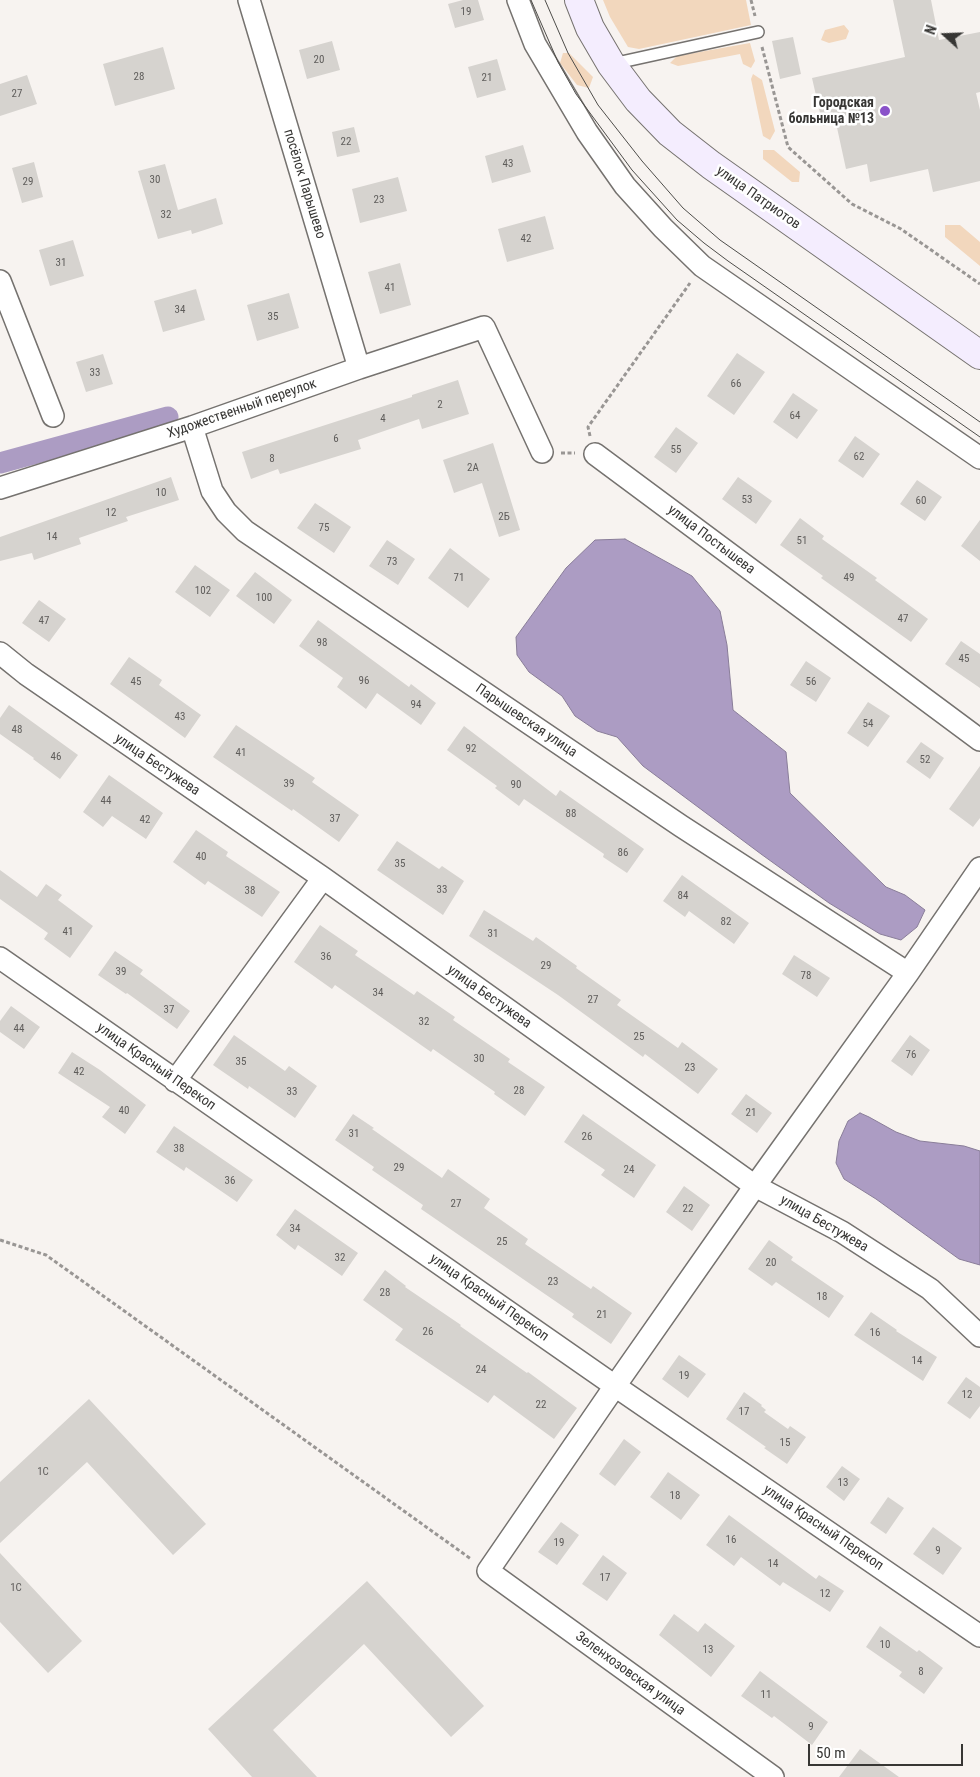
<!DOCTYPE html>
<meta charset="utf-8">
<style>
body{margin:0}
#map{position:relative;width:980px;height:1777px;overflow:hidden;background:#f7f3f0;font-family:"Roboto Condensed",sans-serif}
canvas{display:block}
.north{position:absolute;left:920px;top:10px;width:50px;height:50px;-webkit-text-stroke:4px #fff;paint-order:stroke;rotate:290deg;font-size:14px;font-weight:700;line-height:20px;text-align:center;color:#373634}
.north::after{content:'';display:block;margin:auto;width:18px;height:22px;background:#373634;clip-path:polygon(50% 0,100% 100%,50% 72%,0 100%)}
.scale{position:absolute;left:808px;top:1744px;width:155px;height:22px;box-sizing:border-box;border:2px solid #373634;border-top:0;padding-left:6px;font-size:15px;line-height:18px;white-space:nowrap;color:#373634;-webkit-text-stroke:4px #fff;paint-order:stroke}
</style>
<div id="map">
<canvas width="980" height="1777"></canvas>
<div class="north">N</div>
<div class="scale">50 m</div>
</div>
<script>
const ctx = document.querySelector('canvas').getContext('2d');
ctx.lineJoin = 'round';
function fillPath(path, color) { ctx.fillStyle = color; ctx.fill(path, 'evenodd'); }
const poly = rows => new Path2D(rows.map(r => 'M' + r).join(''));
function trace(path, color, width, dash) { ctx.strokeStyle = color; ctx.lineWidth = width; ctx.lineCap = dash ? 'butt' : 'round'; ctx.setLineDash(dash || []); ctx.stroke(path); }
function label(font, color, halo, rows, align = 'center') {
  ctx.font = font + ' "Roboto Condensed",sans-serif'; ctx.lineWidth = 5; ctx.setLineDash([]); ctx.textBaseline = 'middle'; ctx.strokeStyle = halo; ctx.fillStyle = color; for (const [text, x, y, turn = 0] of rows) {
    ctx.save(); ctx.translate(x, y); ctx.rotate((+turn || 0) * Math.PI / 180); ctx.textAlign = isNaN(turn) ? turn : align; if (halo) ctx.strokeText(text, 0, 0); ctx.fillText(text, 0, 0); ctx.restore();
  }
}
const green = poly([
 [603,0,746,0,751,25,639,49,628,47,610,17],
 [844,25,849,31,846,39,829,43,821,40,825,30],
 [750,43,755,61,751,68,743,64,740,54,678,66,670,63,677,56],
 [563,53,569,53,593,77,589,88,577,85,560,63],
 [753,74,762,80,775,131,770,140,763,136,751,79],
 [763,150,774,150,800,172,799,182,792,182,763,159],
 [945,225,960,225,980,242,980,266,945,237]
]);
const water = poly([
 [625,539,692,576,720,611,727,645,733,710,786,752,790,793,886,887,905,895,925,910,917,927,901,940,880,934,829,903,761,854,643,766,617,737,597,731,575,716,562,696,529,672,517,655,516,637,566,568,595,540,625,539],
 [860,1113,869,1117,896,1132,920,1141,964,1146,980,1151,980,1265,959,1259,876,1199,844,1179,836,1163,839,1141,848,1121,860,1113]
]);
const canal = poly([
 [0,463,168,417]
]);
const building = poly([
 [463,0,478,0,484,20,455,28,448,4],
 [893,0,931,0,939,40,980,32,980,92,976,93,980,110,980,181,933,192,928,169,870,182,867,164,846,169,836,123,823,126,812,78,905,57],
 [793,37,801,74,780,79,772,41],
 [332,41,340,70,307,79,299,50],
 [163,47,175,89,115,106,103,64],
 [497,59,506,90,477,98,468,67],
 [27,75,37,104,0,116,0,84],
 [354,127,360,152,337,157,332,132],
 [523,145,531,172,492,183,485,156],
 [34,162,43,197,22,203,12,168],
 [165,164,178,210,216,198,223,224,192,234,191,230,158,239,138,171],
 [398,177,407,211,360,223,352,189],
 [545,216,554,249,507,262,498,229],
 [73,240,84,276,50,286,39,250],
 [400,263,411,305,380,314,368,272],
 [196,289,205,320,163,332,154,301],
 [289,293,299,328,257,341,247,305],
 [737,353,765,372,734,415,707,396],
 [103,354,113,384,86,392,76,362],
 [458,380,469,414,422,429,419,419,358,440,361,449,280,474,278,469,251,479,242,452,412,397,412,395],
 [793,393,818,410,797,439,773,422],
 [676,427,698,443,676,473,654,457],
 [855,436,880,454,863,478,838,461],
 [493,443,520,530,499,537,482,483,454,493,443,460],
 [171,477,179,500,126,517,128,521,79,538,81,544,34,560,32,553,0,561,0,537],
 [738,477,772,501,756,524,722,499],
 [917,480,942,497,925,521,900,504],
 [315,503,351,527,334,553,297,528],
 [800,518,824,536,822,539,877,578,875,580,928,619,911,642,821,578,823,576,780,545],
 [980,520,980,561,961,546],
 [387,540,415,559,398,585,369,566],
 [450,548,490,579,468,608,428,578],
 [195,565,230,590,210,617,175,592],
 [255,572,292,600,274,624,236,596],
 [39,600,66,619,49,642,22,623],
 [318,620,409,687,411,684,436,703,421,725,377,693,366,709,337,687,343,678,299,646],
 [961,641,980,654,980,688,945,664],
 [129,657,162,680,159,685,201,715,185,738,110,684],
 [806,661,831,678,816,702,790,685],
 [868,702,890,716,868,747,847,733],
 [9,705,78,755,60,779,33,759,34,758,0,734,0,718],
 [236,725,315,778,312,782,359,815,339,842,293,809,292,811,213,757],
 [464,726,556,796,560,790,644,849,627,873,603,857,604,854,524,799,519,806,495,788,497,786,447,750],
 [921,742,944,758,930,779,906,762],
 [980,766,980,818,973,827,949,809],
 [109,775,163,813,146,839,112,816,103,827,83,812],
 [196,830,228,852,226,856,280,892,262,917,208,881,205,885,173,862],
 [397,841,439,869,442,866,464,881,443,915,377,870],
 [0,870,37,897,46,884,62,895,58,900,93,926,70,958,44,939,48,933,0,899],
 [682,875,749,923,734,944,689,911,685,917,663,901],
 [484,910,533,941,536,937,577,966,576,968,621,1000,617,1005,678,1048,682,1042,718,1069,698,1094,645,1054,643,1057,558,995,469,936],
 [320,925,358,951,355,955,414,995,417,991,455,1017,453,1020,510,1059,508,1062,545,1087,525,1116,494,1094,495,1092,433,1049,431,1052,335,985,332,989,294,962],
 [115,951,143,970,140,974,190,1011,177,1029,127,993,126,994,98,975],
 [794,955,830,978,817,997,782,974],
 [11,1006,40,1027,24,1049,0,1032,0,1021],
 [234,1035,285,1071,289,1066,317,1086,295,1118,249,1086,248,1089,213,1065],
 [910,1035,930,1050,912,1076,891,1061],
 [72,1052,100,1070,146,1105,125,1134,102,1117,110,1107,58,1073],
 [746,1094,772,1113,757,1133,731,1114],
 [353,1114,374,1128,372,1129,442,1178,448,1169,490,1199,484,1208,528,1239,525,1244,591,1289,593,1286,632,1313,611,1344,572,1317,574,1314,421,1209,423,1205,372,1170,374,1167,335,1140],
 [583,1114,656,1165,634,1198,601,1175,605,1170,564,1142],
 [174,1126,253,1180,237,1202,186,1167,184,1171,156,1152],
 [684,1186,710,1205,692,1231,666,1212],
 [295,1209,358,1253,342,1276,298,1245,295,1250,276,1235],
 [769,1240,793,1257,791,1260,844,1296,829,1318,776,1282,772,1286,748,1269],
 [385,1270,406,1286,405,1287,461,1325,460,1326,527,1373,528,1372,577,1408,554,1439,494,1395,488,1403,395,1340,403,1329,363,1300],
 [871,1312,897,1330,896,1331,937,1357,923,1381,854,1335],
 [679,1355,706,1374,688,1398,662,1379],
 [966,1377,980,1387,980,1406,970,1419,947,1403],
 [744,1392,762,1405,761,1406,766,1410,764,1412,788,1429,790,1426,806,1437,787,1464,764,1448,766,1447,726,1419],
 [89,1399,206,1524,173,1555,87,1462,0,1543,0,1482],
 [624,1439,641,1452,615,1486,599,1474],
 [842,1466,860,1479,844,1501,826,1487],
 [668,1472,700,1495,681,1520,650,1497],
 [888,1497,904,1508,886,1534,870,1523],
 [729,1515,816,1579,819,1575,844,1591,830,1612,783,1582,780,1586,741,1557,734,1566,706,1545],
 [561,1522,579,1535,557,1565,538,1552],
 [933,1527,962,1548,943,1575,913,1554],
 [0,1553,82,1641,48,1673,0,1622],
 [603,1555,627,1573,607,1601,582,1584],
 [367,1581,484,1706,451,1737,364,1644,273,1730,317,1777,252,1777,208,1729],
 [674,1614,698,1632,705,1623,735,1646,711,1677,659,1635],
 [880,1626,917,1652,919,1650,943,1668,924,1694,899,1676,902,1672,866,1647],
 [760,1671,828,1722,812,1745,774,1716,772,1718,741,1696],
 [860,1749,899,1777,839,1777]
]);
const path = poly([
 [751,0,755,16],
 [762,47,788,147,852,204,901,229,980,284],
 [590,436,588,427,690,283],
 [561,453,575,453],
 [0,1240,46,1255,471,1559]
]);
const service = poly([
 [612,64,758,32]
]);
const minor = poly([
 [249,0,359,368],
 [518,0,535,44,587,132,625,186,663,228,702,266,980,458],
 [0,281,53,416],
 [192,427,212,491,226,512,245,531,681,826,908,973],
 [595,454,980,740],
 [0,488,192,427,359,368,484,327,542,452],
 [0,653,26,674,323,878,755,1186,842,1232,930,1289,980,1336],
 [0,958,615,1386,980,1636],
 [175,1081,323,878],
 [773,1777,488,1571,615,1386,755,1186,908,973,980,868]
]);
const secondary = poly([
 [579,0,590,28,611,64,638,100,670,133,711,165,980,355]
]);
const tram = poly([
 [531,0,558,62,576,94,632,170,677,220,704,243,728,261,980,437],
 [545,0,568,53,598,105,642,161,683,208,720,240,980,422]
]);
const markers = [
 [885,111,6,"#8a52c9"]
];
const numberNames = [
 ["19",466,12],
 ["20",319,60],
 ["28",139,77],
 ["21",487,78],
 ["27",17,94],
 ["22",346,142],
 ["43",508,164],
 ["30",155,180],
 ["29",28,182],
 ["23",379,200],
 ["32",166,215],
 ["42",526,239],
 ["31",61,263],
 ["41",390,288],
 ["34",180,310],
 ["35",273,317],
 ["33",95,373],
 ["66",736,384],
 ["2",440,405],
 ["64",795,416],
 ["4",383,419],
 ["6",336,439],
 ["55",676,450],
 ["62",859,457],
 ["8",272,459],
 ["2А",473,468],
 ["10",161,493],
 ["53",747,500],
 ["60",921,501],
 ["12",111,513],
 ["2Б",504,517],
 ["75",324,528],
 ["14",52,537],
 ["51",802,541],
 ["73",392,562],
 ["71",459,578],
 ["49",849,578],
 ["102",203,591],
 ["100",264,598],
 ["47",903,619],
 ["47",44,621],
 ["98",322,643],
 ["45",964,659],
 ["96",364,681],
 ["45",136,682],
 ["56",811,682],
 ["94",416,705],
 ["43",180,717],
 ["54",868,724],
 ["48",17,730],
 ["92",471,749],
 ["41",241,753],
 ["46",56,757],
 ["52",925,760],
 ["39",289,784],
 ["90",516,785],
 ["44",106,801],
 ["88",571,814],
 ["37",335,819],
 ["42",145,820],
 ["86",623,853],
 ["40",201,857],
 ["35",400,864],
 ["33",442,890],
 ["38",250,891],
 ["84",683,896],
 ["82",726,922],
 ["41",68,932],
 ["31",493,934],
 ["36",326,957],
 ["29",546,966],
 ["39",121,972],
 ["78",806,976],
 ["34",378,993],
 ["27",593,1000],
 ["37",169,1010],
 ["32",424,1022],
 ["44",19,1029],
 ["25",639,1037],
 ["76",911,1055],
 ["30",479,1059],
 ["35",241,1062],
 ["23",690,1068],
 ["42",79,1072],
 ["28",519,1091],
 ["33",292,1092],
 ["40",124,1111],
 ["21",751,1113],
 ["31",354,1134],
 ["26",587,1137],
 ["38",179,1149],
 ["29",399,1168],
 ["24",629,1170],
 ["36",230,1181],
 ["27",456,1204],
 ["22",688,1209],
 ["34",295,1229],
 ["25",502,1242],
 ["32",340,1258],
 ["20",771,1263],
 ["23",553,1282],
 ["28",385,1293],
 ["18",822,1297],
 ["21",602,1315],
 ["26",428,1332],
 ["16",875,1333],
 ["14",917,1361],
 ["24",481,1370],
 ["19",684,1376],
 ["12",967,1395],
 ["22",541,1405],
 ["17",744,1412],
 ["15",785,1443],
 ["1С",43,1472],
 ["13",843,1483],
 ["18",675,1496],
 ["16",731,1540],
 ["19",559,1543],
 ["9",938,1551],
 ["14",773,1564],
 ["17",605,1578],
 ["1С",16,1588],
 ["12",825,1594],
 ["10",885,1645],
 ["13",708,1650],
 ["8",921,1672],
 ["11",766,1695],
 ["9",811,1727]
];
const poiNames = [
 ["Городская",874,103],
 ["больница №13",874,119]
];
const streetNames = [
 ["посёлок Парышево",304,184,73],
 ["улица Патриотов",758,198,35],
 ["Художественный переулок",242,409,-19],
 ["улица Постышева",711,540,37],
 ["Парышевская улица",526,721,34],
 ["улица Бестужева",157,765,34],
 ["улица Бестужева",489,997,35],
 ["улица Красный Перекоп",156,1067,35],
 ["улица Бестужева",824,1224,30],
 ["улица Красный Перекоп",489,1298,35],
 ["улица Красный Перекоп",823,1528,34],
 ["Зеленхозовская улица",630,1674,36]
];
fillPath(green, '#f2d7bd');
fillPath(water, '#ac9cc3');
trace(water, '#897d98', 1);
trace(canal, '#ac9cc3', 21);
fillPath(building, '#d6d3cf');
trace(service, '#75726f', 14);
trace(minor, '#75726f', 24);
trace(secondary, '#75726f', 30);
trace(path, '#999694', 3, [4, 2.5]);
trace(service, '#fff', 11);
trace(minor, '#fff', 21);
trace(secondary, '#f4edfe', 28);
trace(tram, '#4e4d4a', 1);
for (const [x, y, r, color] of markers) { const dot = new Path2D(); dot.arc(x, y, r, 0, 2 * Math.PI); ctx.fillStyle = color; ctx.fill(dot); trace(dot, '#fff', 2); }
label('11px', '#5f5d5b', null, numberNames);
label('bold 14px', '#373634', '#fff', poiNames, 'right');
label('14px', '#373634', '#fff', streetNames);
</script>
